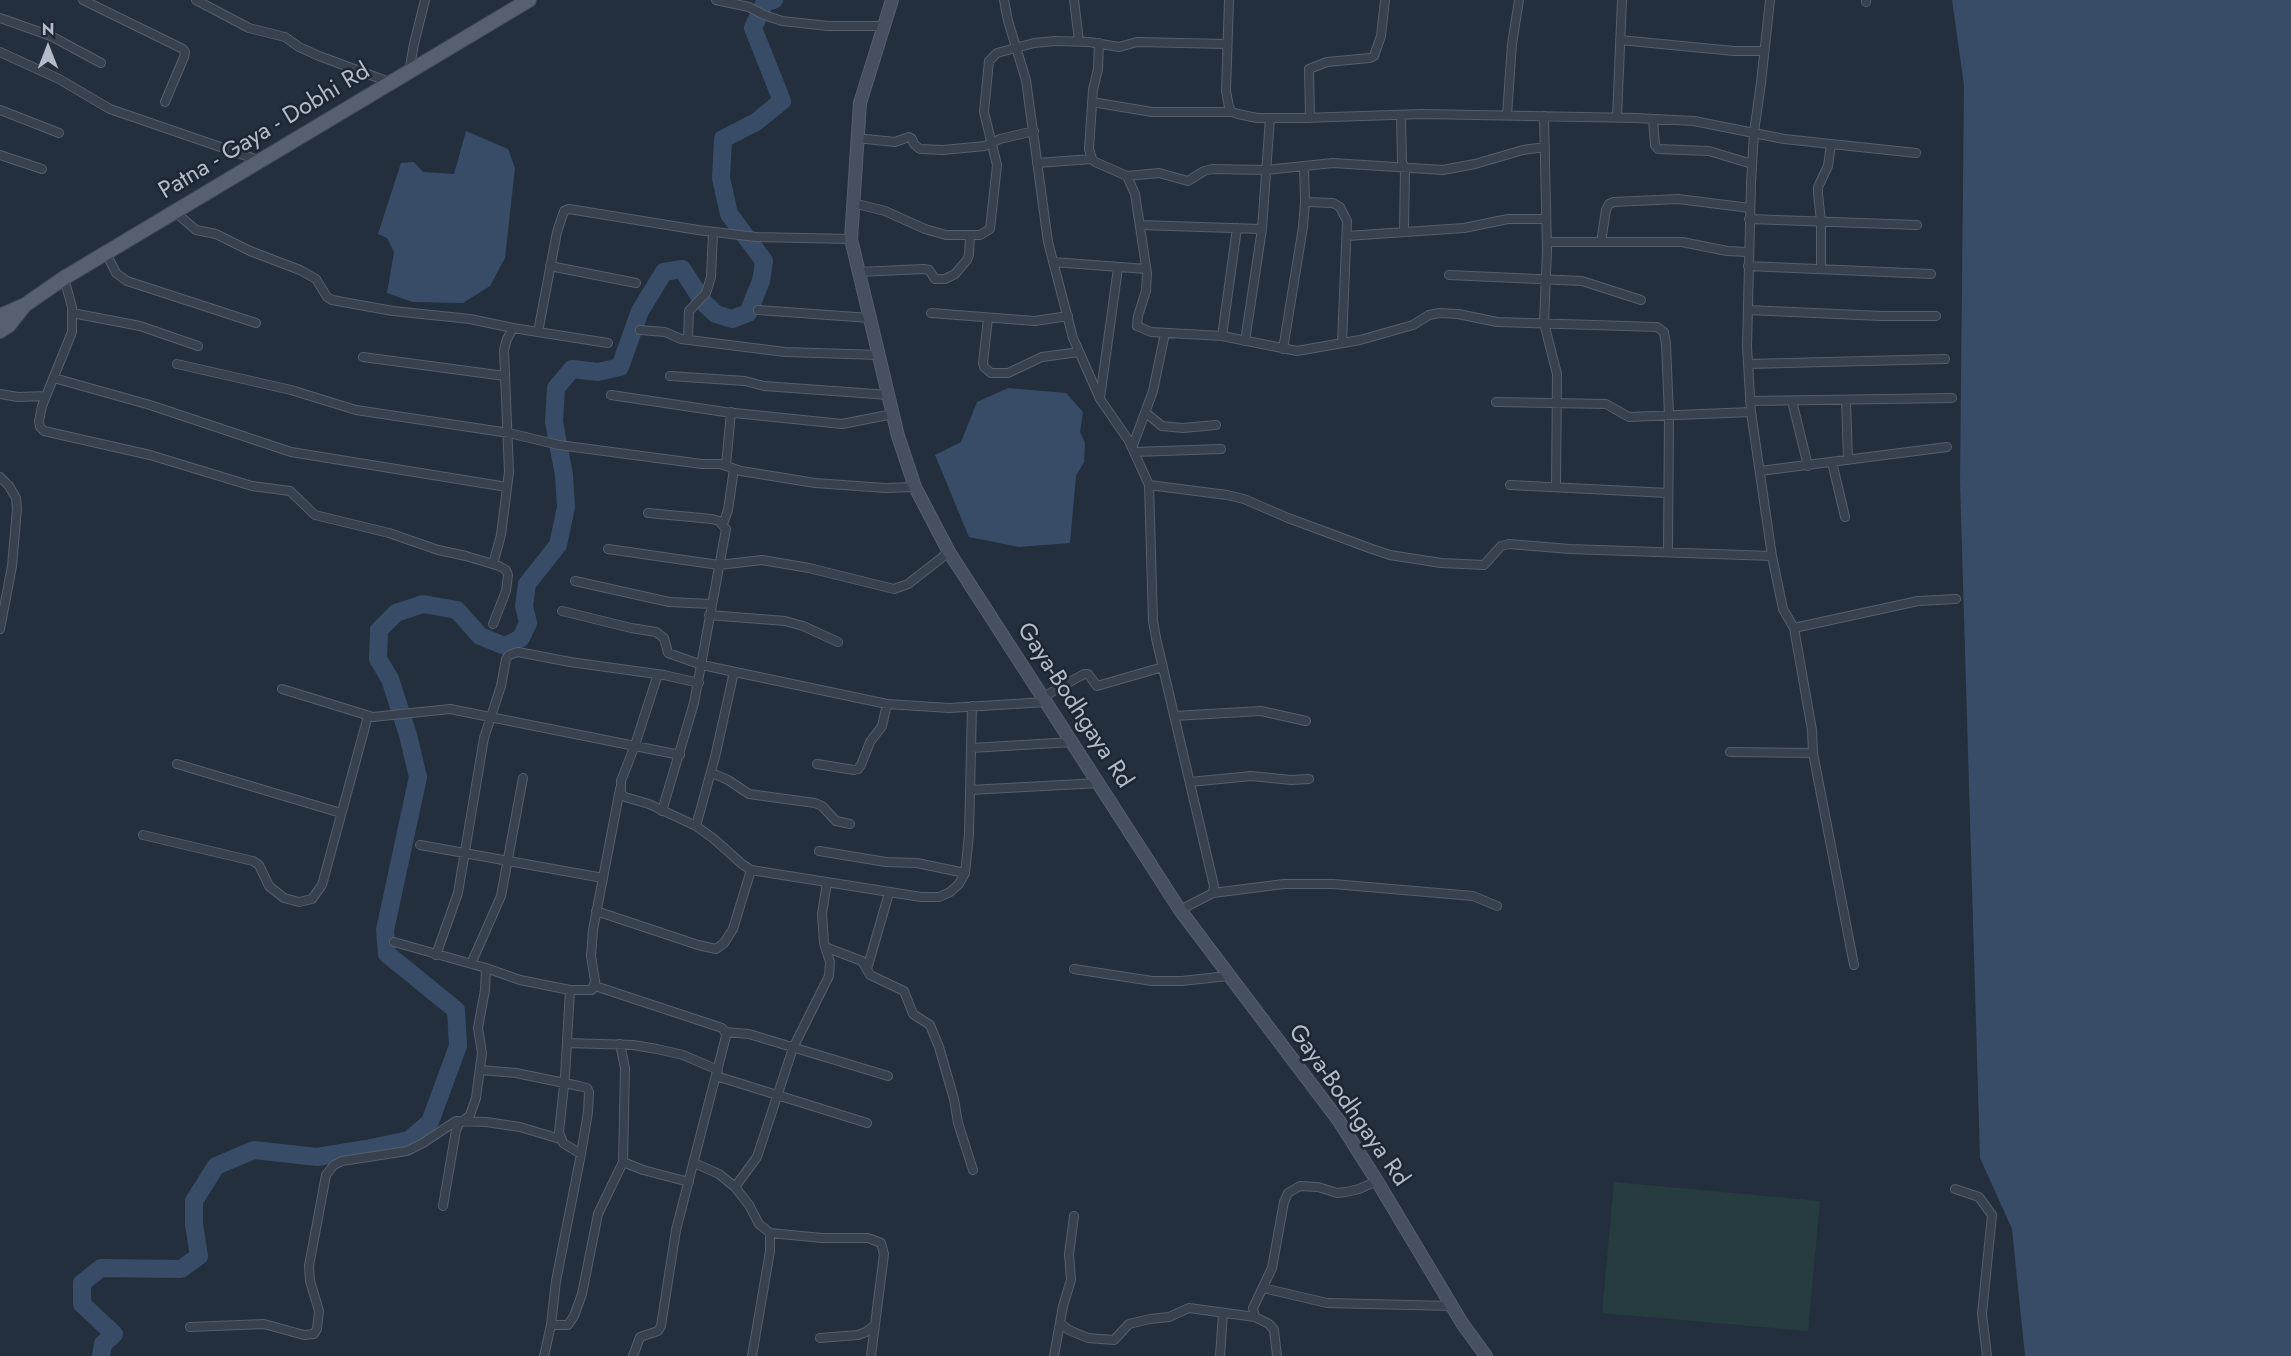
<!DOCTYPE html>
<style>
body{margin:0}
#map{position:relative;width:2291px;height:1356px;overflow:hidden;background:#242f3e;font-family:Jost,sans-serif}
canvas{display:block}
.north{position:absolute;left:18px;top:18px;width:60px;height:60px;-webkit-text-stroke:4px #1d2633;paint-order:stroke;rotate:0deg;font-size:16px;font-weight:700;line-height:24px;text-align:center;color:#b4bcc9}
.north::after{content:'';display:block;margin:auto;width:21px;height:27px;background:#b4bcc9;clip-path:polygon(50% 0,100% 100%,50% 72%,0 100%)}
</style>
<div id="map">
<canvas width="2291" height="1356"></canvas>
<div class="north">N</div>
</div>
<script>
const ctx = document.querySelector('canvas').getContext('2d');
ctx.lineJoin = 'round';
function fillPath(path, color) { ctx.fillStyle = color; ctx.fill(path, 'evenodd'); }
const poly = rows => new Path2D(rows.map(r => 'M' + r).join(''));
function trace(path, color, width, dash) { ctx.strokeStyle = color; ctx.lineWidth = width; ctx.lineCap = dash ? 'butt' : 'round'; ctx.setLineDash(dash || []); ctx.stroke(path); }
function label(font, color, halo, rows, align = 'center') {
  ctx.font = font + ' Jost,sans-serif'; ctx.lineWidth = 5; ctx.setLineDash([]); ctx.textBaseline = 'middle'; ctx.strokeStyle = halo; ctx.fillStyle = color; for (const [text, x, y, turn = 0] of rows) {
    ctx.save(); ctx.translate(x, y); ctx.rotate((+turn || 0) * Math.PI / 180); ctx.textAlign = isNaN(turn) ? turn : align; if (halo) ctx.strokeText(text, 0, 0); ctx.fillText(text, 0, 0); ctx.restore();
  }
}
const green = poly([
 [1614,1182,1820,1201,1808,1331,1602,1313]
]);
const water = poly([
 [1952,0,2291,0,2291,1356,2025,1356,2012,1229,1980,1158,1960,481,1964,85],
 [466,131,508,149,515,168,505,258,490,286,463,303,413,302,387,293,394,252,387,238,378,234,401,163,414,162,423,172,454,174],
 [1008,388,1066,393,1083,412,1080,432,1085,443,1084,462,1076,476,1070,543,1019,547,969,537,935,455,961,442,977,402]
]);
const river = poly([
 [101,1356,103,1344,114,1334,82,1304,82,1283,101,1268,181,1269,199,1256,194,1224,194,1201,216,1166,254,1150,317,1157,366,1149,409,1140,430,1122,458,1046,456,1010,387,954,385,930,418,777,408,735,390,679,378,659,379,630,396,613,423,604,457,610,480,636,505,646,521,638,528,623,524,606,527,584,558,545,566,507,564,475,554,422,556,388,572,369,598,372,620,367,640,311,664,272,682,269,704,303,716,314,732,319,748,313,761,281,764,261,729,214,721,178,723,139,756,122,782,101,753,28,765,2,774,0]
]);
const street = poly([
 [83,0,183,49,185,52,184,57,165,102],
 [196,0,249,28,285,37,299,47,319,56,392,83],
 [716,0,749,7,764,15,782,21,828,26,883,26],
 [1004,0,1008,21,1026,80,1048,242,1073,338,1100,399,1129,441,1149,485,1227,495,1244,499,1288,518,1372,549,1390,555,1441,563,1484,565,1501,546,1509,544,1570,549,1772,556],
 [1074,0,1079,41],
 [1229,0,1226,91,1229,107,1232,112,1238,114,1257,118,1303,118,1422,114,1636,118,1694,121,1784,139,1916,153],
 [1770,0,1761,83,1754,132,1751,183,1747,347,1751,412,1772,556,1783,609,1794,628,1812,730,1813,753,1854,965],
 [1866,2,1866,0],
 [0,18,51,36,101,63],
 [1620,40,1734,51,1764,51],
 [1099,43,1098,69,1093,90,1089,149,1092,159,1095,162,1127,176,1135,194,1147,273,1146,291,1138,316,1137,326,1151,332,1222,336,1297,351,1360,340,1413,325,1429,315,1439,313,1458,314,1497,322,1657,327,1664,332,1666,344,1669,415,1668,551],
 [0,52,59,79,110,109,261,161],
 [409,72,414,44,425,0],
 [1092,102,1152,112,1232,112],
 [0,110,59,133],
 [1401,115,1402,162,1405,168,1404,231],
 [1507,115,1512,44,1519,0],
 [1544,116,1547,251,1544,323,1557,374,1556,487],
 [1617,117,1622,0],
 [1310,118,1309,69,1327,62,1370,58,1374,56,1381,36,1385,0],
 [1653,119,1655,145,1658,149,1709,151,1752,164],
 [856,138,895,142,909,137,912,139,914,144,920,149,943,150,985,146,1000,139,1034,131],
 [0,155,42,169],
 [1037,163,1092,159],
 [1127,176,1159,173,1188,181,1204,171,1212,169,1266,170,1333,163,1443,170,1475,164,1523,150,1545,147],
 [1305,202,1333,203,1340,207,1347,221,1342,343],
 [853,203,885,211,925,229,946,235,980,235,990,229,997,165,984,112,989,61,997,53,1034,43,1055,41,1089,42,1119,47,1137,42,1226,44],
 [175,212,196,230,216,234,250,251,300,270,316,279,327,297,332,300,393,311,470,319,513,328],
 [1749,219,1917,225],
 [1140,225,1262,229],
 [1347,236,1464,228,1508,219,1546,219],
 [1547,242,1682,242,1727,251,1748,252],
 [1601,242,1606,210,1609,204,1614,202,1678,199,1750,208],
 [106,253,116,273,127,281,256,323],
 [1053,262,1146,269],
 [550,266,636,283],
 [1748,266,1931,274],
 [1821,269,1821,221,1818,194,1818,187,1828,166,1831,144],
 [858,272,924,269,929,270,935,279,945,279,955,274,967,260,969,255,970,236],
 [1449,275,1582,281,1641,300],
 [64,278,72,307,72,332,42,406,39,421,40,427,44,431,150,455,252,486,290,491,315,515,389,533,438,550,466,556,499,566,506,570,508,575,506,591,493,624],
 [758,310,870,318],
 [1748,310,1881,316,1936,316],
 [72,313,140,326,198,346],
 [931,313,1035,321,1068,316],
 [988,318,983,363,984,367,991,373,1008,373,1042,357,1079,352],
 [640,330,665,332,681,339,785,352,879,355],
 [538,332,608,343],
 [1222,336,1237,228],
 [688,340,689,311,706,293,711,277,713,232],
 [1245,341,1262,229,1270,118],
 [1283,349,1303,227,1305,202,1304,166],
 [363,357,505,376],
 [177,364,291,390,356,410,509,433,559,445,702,464,720,464,741,471,815,483,885,488,915,487],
 [1748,364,1945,359],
 [670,376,745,381,764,386,889,395],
 [54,378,150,405,291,452,507,487],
 [0,394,18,397,46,396],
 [611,395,725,412,842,424,893,414],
 [1100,398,1118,268],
 [1846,400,1848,460],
 [1750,401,1952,398],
 [1792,401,1808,466],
 [1496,402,1606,404,1629,417,1751,412],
 [1146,413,1162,426,1183,428,1216,425],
 [1132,448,1153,391,1165,333],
 [1134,452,1221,449],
 [1832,462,1845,517],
 [726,465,731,412],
 [1760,471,1947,447],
 [0,477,9,486,16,498,17,509,12,566,0,629],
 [1149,485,1153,621,1156,638,1214,886,1213,893,1180,910],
 [1510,485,1668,493],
 [648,513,712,519,719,521,726,529,694,703,662,811],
 [723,524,728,510,734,469],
 [608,549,719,565,762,560,809,568,894,589,908,584,949,552],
 [493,564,501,535,509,472,504,350,507,339,513,328,538,332,557,232,564,211,569,209,698,230,756,237,851,239],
 [575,581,669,602,711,604],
 [562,611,631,628,656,632,664,638,668,653,702,665,887,704,949,708,1046,702],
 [709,615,785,621,803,626,838,642],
 [1794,628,1918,601,1956,599],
 [658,674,635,745,621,781,621,794,625,797,649,804,696,826,714,839,742,864,751,870,921,897,939,897,950,892,959,884,965,873,969,835,972,706],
 [282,689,373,717,450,709,680,755],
 [1043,697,1084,674,1088,674,1097,686,1163,667],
 [1174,716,1261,711,1306,721],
 [971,748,1073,742],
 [1730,752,1813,753],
 [177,764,341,813],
 [817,764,854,770,858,769,861,765,870,742,882,726,887,704],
 [712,773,728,780,749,794,815,803,822,806,836,821,850,824],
 [1190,782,1251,776,1291,780,1309,779],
 [970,790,1099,783],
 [696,826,715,757,734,672],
 [143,835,253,861,259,865,269,886,284,898,299,902,312,899,322,885,368,716],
 [420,845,603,878],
 [819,851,886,862,917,863,965,873],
 [1213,893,1284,884,1333,884,1473,896,1497,906],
 [596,911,698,945,716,949,724,943,733,929,751,870],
 [394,942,486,968,520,980,570,990,592,990,595,981,591,956,593,930,620,789],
 [825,947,862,961,870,975,904,991,913,1014,930,1025,939,1047,954,1099,958,1123,973,1170],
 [436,955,458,893,484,738,501,686,506,659,509,655,518,652,570,662,664,675,699,683],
 [471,964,501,896,523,778],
 [867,969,889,893],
 [1074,969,1152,981,1182,981,1228,976],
 [595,986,713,1025,722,1028,725,1032,726,1036,676,1230,661,1326,658,1331,640,1337,633,1356],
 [570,990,565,1076,559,1132,563,1143,581,1154],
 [725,1032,749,1034,888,1076],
 [567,1043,633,1045,657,1049,683,1055,718,1070],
 [481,1070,516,1073,579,1086,587,1088,589,1092,588,1112,581,1154,556,1281,551,1325,544,1356],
 [716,1076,867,1123],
 [623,1162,643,1170,689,1182],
 [694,1163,719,1174,735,1187,749,1205,759,1224,770,1233,770,1251,752,1356],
 [735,1187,757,1157,793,1048,829,976,830,962,824,943,822,914,827,882],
 [1955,1189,1979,1197,1992,1215,1982,1314,1987,1356],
 [443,1206,456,1130,459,1124,470,1115,476,1098,482,1053,478,1028,485,990,486,968],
 [770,1233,822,1238,868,1238,881,1243,884,1254,871,1356],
 [1263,1288,1327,1303,1452,1306],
 [1061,1324,1069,1330,1088,1338,1114,1340,1129,1324,1150,1319,1169,1317,1189,1308,1255,1317],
 [551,1325,568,1325,574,1316,582,1294,598,1214,623,1162,625,1068,620,1044],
 [190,1327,264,1324,304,1335,314,1334,317,1329,319,1311,310,1281,309,1266,326,1175,334,1165,342,1161,407,1151,423,1143,456,1121,486,1122,520,1127,560,1139],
 [820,1338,858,1335,866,1332,875,1325],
 [1054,1356,1063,1306,1071,1280,1069,1254,1074,1216],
 [1220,1356,1223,1313],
 [1277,1356,1274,1330,1269,1324,1255,1317,1253,1308,1272,1268,1284,1202,1288,1193,1300,1186,1318,1187,1337,1193,1346,1192,1359,1189,1377,1181]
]);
const secondary = poly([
 [892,0,860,103,851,239,898,436,915,487,949,552,1180,910,1339,1121,1377,1181,1462,1323,1486,1356]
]);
const primary = poly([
 [0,316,25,305,64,278,529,0],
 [0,331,9,325,24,306]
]);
const streetNames = [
 ["Patna - Gaya - Dobhi Rd",265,132,-31],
 ["Gaya-Bodhgaya Rd",1074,706,57],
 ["Gaya-Bodhgaya Rd",1348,1106,55]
];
fillPath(green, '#263c3f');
fillPath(water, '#394c67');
trace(river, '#394c67', 18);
trace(street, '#565f6c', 10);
trace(secondary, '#565f6c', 14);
trace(primary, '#414a57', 16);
trace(street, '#38414e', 8);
trace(secondary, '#465061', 12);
trace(primary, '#56606e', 14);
label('24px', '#b4bcc9', '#1d2633', streetNames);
</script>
